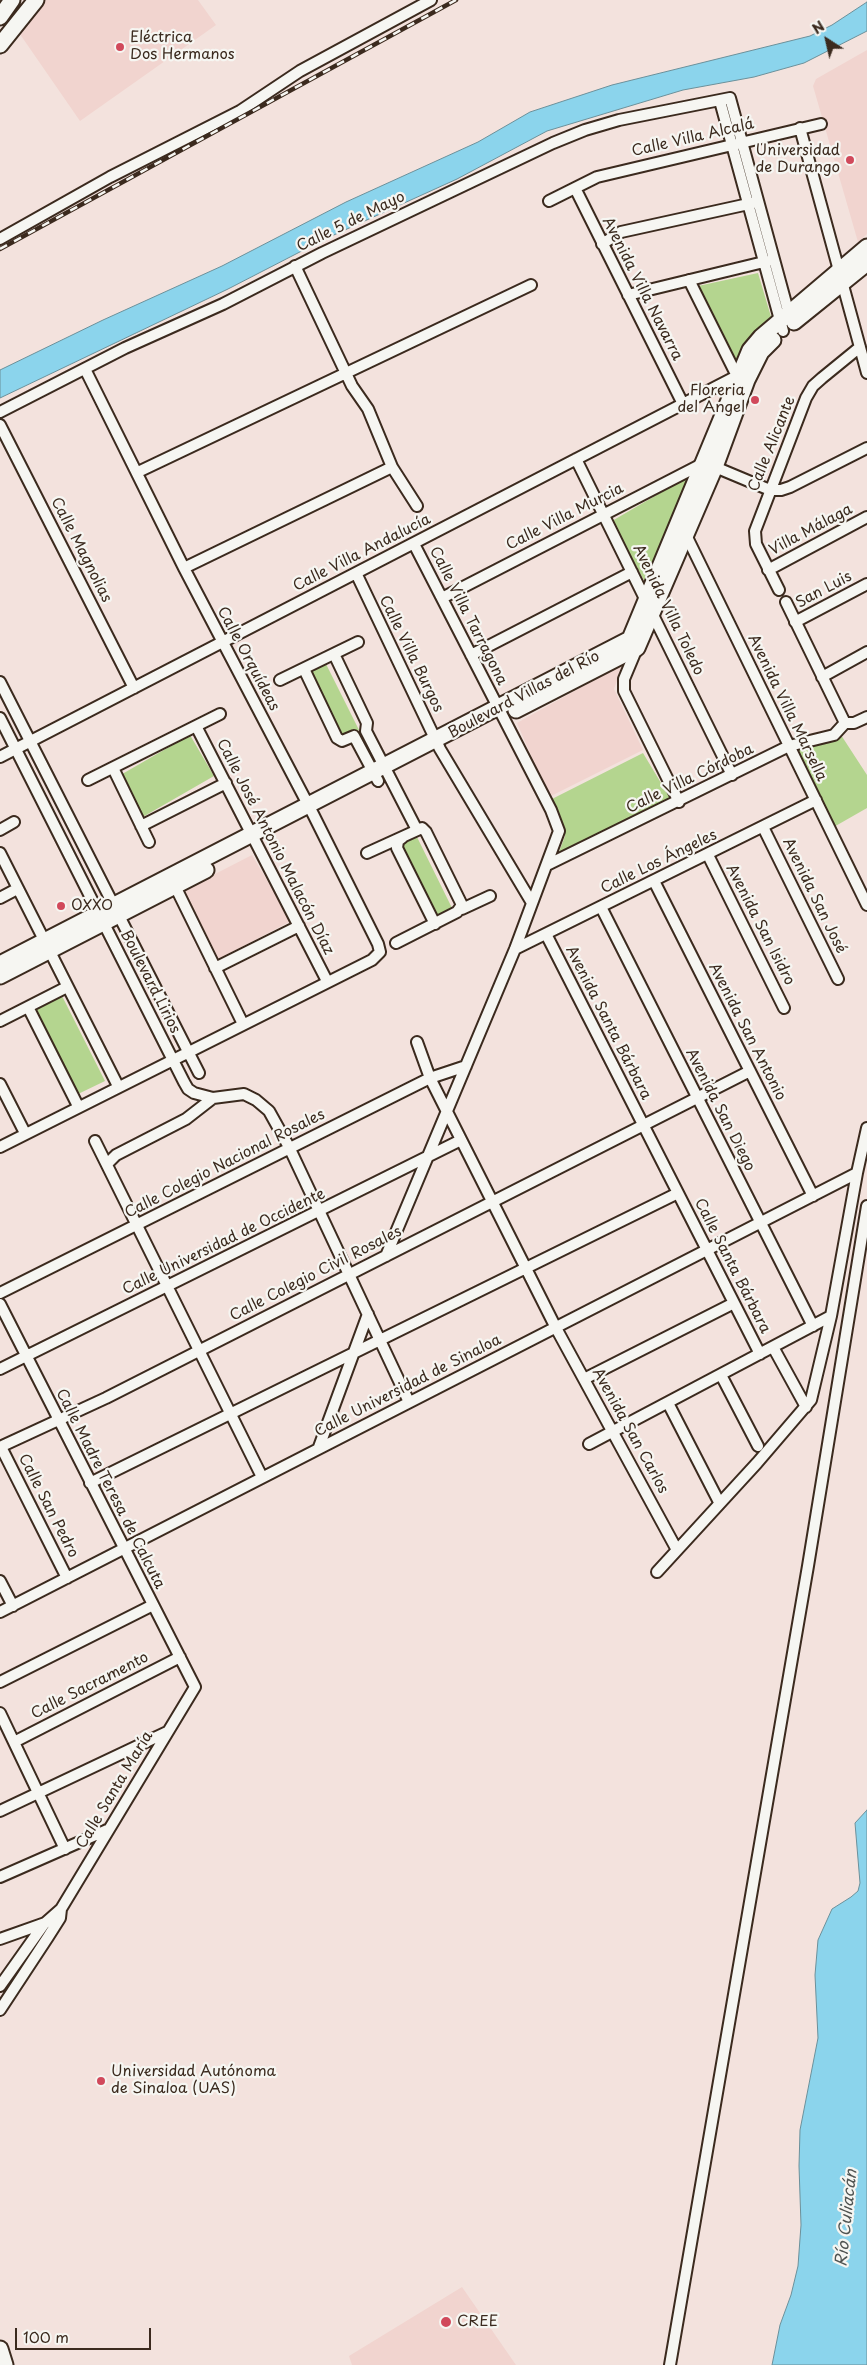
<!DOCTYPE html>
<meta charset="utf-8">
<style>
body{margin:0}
#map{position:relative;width:867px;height:2365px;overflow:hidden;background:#f3e2dd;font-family:"Playpen Sans",sans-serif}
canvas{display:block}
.north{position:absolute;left:802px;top:15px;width:50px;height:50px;-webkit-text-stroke:4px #f6f6f2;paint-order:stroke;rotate:325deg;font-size:14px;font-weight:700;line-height:20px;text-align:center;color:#3b2a1e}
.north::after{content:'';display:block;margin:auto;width:18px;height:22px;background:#3b2a1e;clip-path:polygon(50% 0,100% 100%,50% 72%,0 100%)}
.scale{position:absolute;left:15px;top:2328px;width:136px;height:22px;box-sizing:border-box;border:2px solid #3b2a1e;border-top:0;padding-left:6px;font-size:15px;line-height:18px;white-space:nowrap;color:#3b2a1e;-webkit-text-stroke:4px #f6f6f2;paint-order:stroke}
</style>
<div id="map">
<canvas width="867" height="2365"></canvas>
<div class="north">N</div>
<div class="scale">100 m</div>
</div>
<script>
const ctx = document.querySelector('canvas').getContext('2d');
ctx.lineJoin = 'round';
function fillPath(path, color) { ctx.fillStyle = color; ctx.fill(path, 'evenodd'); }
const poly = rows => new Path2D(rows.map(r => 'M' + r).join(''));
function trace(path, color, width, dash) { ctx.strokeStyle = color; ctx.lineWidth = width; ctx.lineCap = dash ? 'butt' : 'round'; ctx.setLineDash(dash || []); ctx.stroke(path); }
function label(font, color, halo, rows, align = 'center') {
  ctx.font = font + ' "Playpen Sans",sans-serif'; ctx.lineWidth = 4.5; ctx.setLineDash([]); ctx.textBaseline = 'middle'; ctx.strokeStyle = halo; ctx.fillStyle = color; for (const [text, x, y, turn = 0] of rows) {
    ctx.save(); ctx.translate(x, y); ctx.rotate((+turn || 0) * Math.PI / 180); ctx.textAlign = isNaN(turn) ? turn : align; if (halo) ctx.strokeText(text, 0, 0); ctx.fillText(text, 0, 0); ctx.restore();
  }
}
const built = poly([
 [35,0,198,0,216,25,80,121,15,27],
 [867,50,867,234,858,242,813,86,816,79],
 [623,664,614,689,643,750,549,797,517,723],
 [252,855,291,921,215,961,184,890],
 [462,2287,516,2365,352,2365,349,2356]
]);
const green = poly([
 [758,273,772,320,751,336,733,366,698,286],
 [691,475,646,584,612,521],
 [326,664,359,730,339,740,307,674],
 [190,735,214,776,141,818,117,777],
 [841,735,867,775,867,808,832,828,793,748],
 [643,753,670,798,559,852,565,836,548,801],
 [417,837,452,908,435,917,399,846],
 [60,992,105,1081,76,1095,31,1006]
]);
const water = poly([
 [867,2,867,31,804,63,754,77,683,90,547,131,457,179,325,239,228,289,0,398,0,370,103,320,222,266,346,202,478,142,530,112,612,85,810,36,832,25,867,2],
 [867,1810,867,2365,772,2365,780,2325,791,2295,798,2266,801,2225,799,2166,800,2130,818,2038,815,1975,818,1940,832,1909,851,1897,858,1891,860,1883,855,1823,867,1810]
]);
const street = poly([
 [720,101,783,331],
 [800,128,867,373],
 [575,188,683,404],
 [549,201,597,177,821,124],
 [0,239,110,177,240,111,300,71,431,0],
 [602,244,621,232,753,203],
 [295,266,352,386,368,409,392,467,417,506],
 [689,280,737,376],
 [628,295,768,261],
 [0,412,125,348,223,304,322,253,553,143,585,130,619,120,730,98,790,318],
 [0,425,134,688],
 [576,459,732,775],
 [138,472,531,285],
 [685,533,867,905],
 [184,568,392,467],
 [768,570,867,517],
 [356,573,440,749,532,903],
 [779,590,756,544,755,531,806,398,813,386,822,378,860,347],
 [442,598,702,464,715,467,770,490,781,490,790,487,867,448],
 [786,602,845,723],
 [795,622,867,584],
 [637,648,624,679,624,691,679,802],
 [334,654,367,723,366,731,417,830],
 [471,655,632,572],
 [304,669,337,738,342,741,354,736,378,781],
 [822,677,867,652],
 [280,680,358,642],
 [0,682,199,1073],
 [0,718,184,1082,188,1089,194,1093,213,1098,244,1094,256,1100,269,1111,289,1147,409,1402],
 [845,723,854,723,867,717],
 [196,726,327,981],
 [0,757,737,376],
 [113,768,149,842],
 [88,780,220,714],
 [141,826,226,783],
 [763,827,838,979],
 [0,830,14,822],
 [403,837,398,841,397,848,435,924],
 [0,853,118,1086],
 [367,853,422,828,426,832,462,905,457,912,396,943],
 [708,855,784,1008],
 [547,865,789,746,834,735,845,723],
 [654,881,813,1196],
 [175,886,243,1024],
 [0,898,17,889],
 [601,907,813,1326],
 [462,909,490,896],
 [546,934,760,1354],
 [515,949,816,800],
 [215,968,299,926],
 [28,1007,78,1106],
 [0,1021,67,987],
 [417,1042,430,1078,556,1328,677,1550],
 [0,1084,25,1133],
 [95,1141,262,1477],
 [0,1147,372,960,380,952,378,944,313,814,184,568,85,369],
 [107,1164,116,1155,186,1119,213,1098],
 [386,1256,515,949,559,831,551,810,414,544],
 [0,1293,430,1078,466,1066],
 [0,1304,195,1687,61,1909,44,1924,0,1986],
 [773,1347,806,1407],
 [0,1369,461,1140],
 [721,1375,758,1446],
 [584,1379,734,1303],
 [668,1403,719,1502],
 [589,1444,831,1316],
 [0,1447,106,1398,750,1071],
 [1,1447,67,1578],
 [319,1447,368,1314],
 [90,1483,678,1193],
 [657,1572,757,1463,811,1400,831,1316,857,1173,867,1128],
 [0,1581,13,1606],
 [0,1612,857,1173],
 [0,1682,153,1605],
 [0,1713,65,1849],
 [14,1742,180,1657],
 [0,1811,167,1732],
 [0,1877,107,1830],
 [0,1939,45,1923],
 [0,2010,48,1937,60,1918,61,1909],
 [670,2365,808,1566,867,1206]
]);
const secondary = poly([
 [0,17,12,0],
 [0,45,36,0],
 [794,322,867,263],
 [516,710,637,648,715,467,747,380,761,352,773,340],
 [0,964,630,639,750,350,761,337,867,247],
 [0,976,206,870],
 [0,2349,5,2365]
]);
const rail = poly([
 [0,249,456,0]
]);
const markers = [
 [120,47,5,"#d1495b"],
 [850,160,5,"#d1495b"],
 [755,400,5,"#d1495b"],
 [61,906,5,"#d1495b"],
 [101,2081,5,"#d1495b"],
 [446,2322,6,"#d1495b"]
];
const poiNames = [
 ["Eléctrica",130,38],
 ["Dos Hermanos",130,55],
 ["Universidad",840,151,"right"],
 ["de Durango",840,168,"right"],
 ["Floreria",745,391,"right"],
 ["del Angel",745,408,"right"],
 ["OXXO",71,906],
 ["Universidad Autónoma",111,2072],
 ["de Sinaloa (UAS)",111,2089],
 ["CREE",457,2322]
];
const streetNames = [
 ["Calle Villa Alcalá",693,138,-13],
 ["Calle 5 de Mayo",351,222,-26],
 ["Avenida Villa Navarra",642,289,63],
 ["Calle Alicante",772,444,-68],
 ["Calle Villa Murcia",565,517,-27],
 ["Villa Málaga",811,530,-28],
 ["Calle Magnolias",81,550,63],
 ["Calle Villa Andalucía",362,553,-27],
 ["San Luis",824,590,-28],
 ["Avenida Villa Toledo",668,610,64],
 ["Calle Villa Tarragona",468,616,63],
 ["Calle Villa Burgos",411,654,64],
 ["Calle Orquídeas",248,659,62],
 ["Boulevard Villas del Río",524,695,-28],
 ["Avenida Villa Marsella",787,708,64],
 ["Calle Villa Córdoba",690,779,-26],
 ["Calle José Antonio Malacón Díaz",275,847,63],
 ["Calle Los Ángeles",659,862,-26],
 ["Avenida San José",814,896,64],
 ["Avenida San Isidro",760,925,63],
 ["Boulevard Lirios",150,982,63],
 ["Avenida Santa Bárbara",608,1023,63],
 ["Avenida San Antonio",747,1032,63],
 ["Avenida San Diego",720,1110,63],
 ["Calle Colegio Nacional Rosales",225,1164,-27],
 ["Calle Universidad de Occidente",224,1242,-26],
 ["Calle Santa Bárbara",732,1266,63],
 ["Calle Colegio Civil Rosales",316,1274,-27],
 ["Calle Universidad de Sinaloa",408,1386,-27],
 ["Avenida San Carlos",630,1431,61],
 ["Calle Madre Teresa de Calcuta",110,1489,63],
 ["Calle San Pedro",48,1506,63],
 ["Calle Sacramento",90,1686,-27],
 ["Calle Santa María",115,1790,-59]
];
const waterNames = [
 ["Río Culiacán",847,2218,-84]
];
fillPath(built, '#f1d4cf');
fillPath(green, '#b4d58f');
fillPath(water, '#8bd4ec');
trace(water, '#6b909a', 1);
trace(street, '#3b2a1e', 14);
trace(secondary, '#3b2a1e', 19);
trace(street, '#f6f6f2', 10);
trace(secondary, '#f6f6f2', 15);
trace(rail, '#3b2a1e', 4.5);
trace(rail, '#f6f6f2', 2.5, [8]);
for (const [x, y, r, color] of markers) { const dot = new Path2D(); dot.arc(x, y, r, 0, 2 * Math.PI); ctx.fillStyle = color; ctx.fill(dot); trace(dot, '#f6f6f2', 2); }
label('15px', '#3b2a1e', '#f6f6f2', poiNames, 'left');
label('15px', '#3b2a1e', '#f6f6f2', streetNames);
label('italic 16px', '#4f5452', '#f6f6f2', waterNames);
</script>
